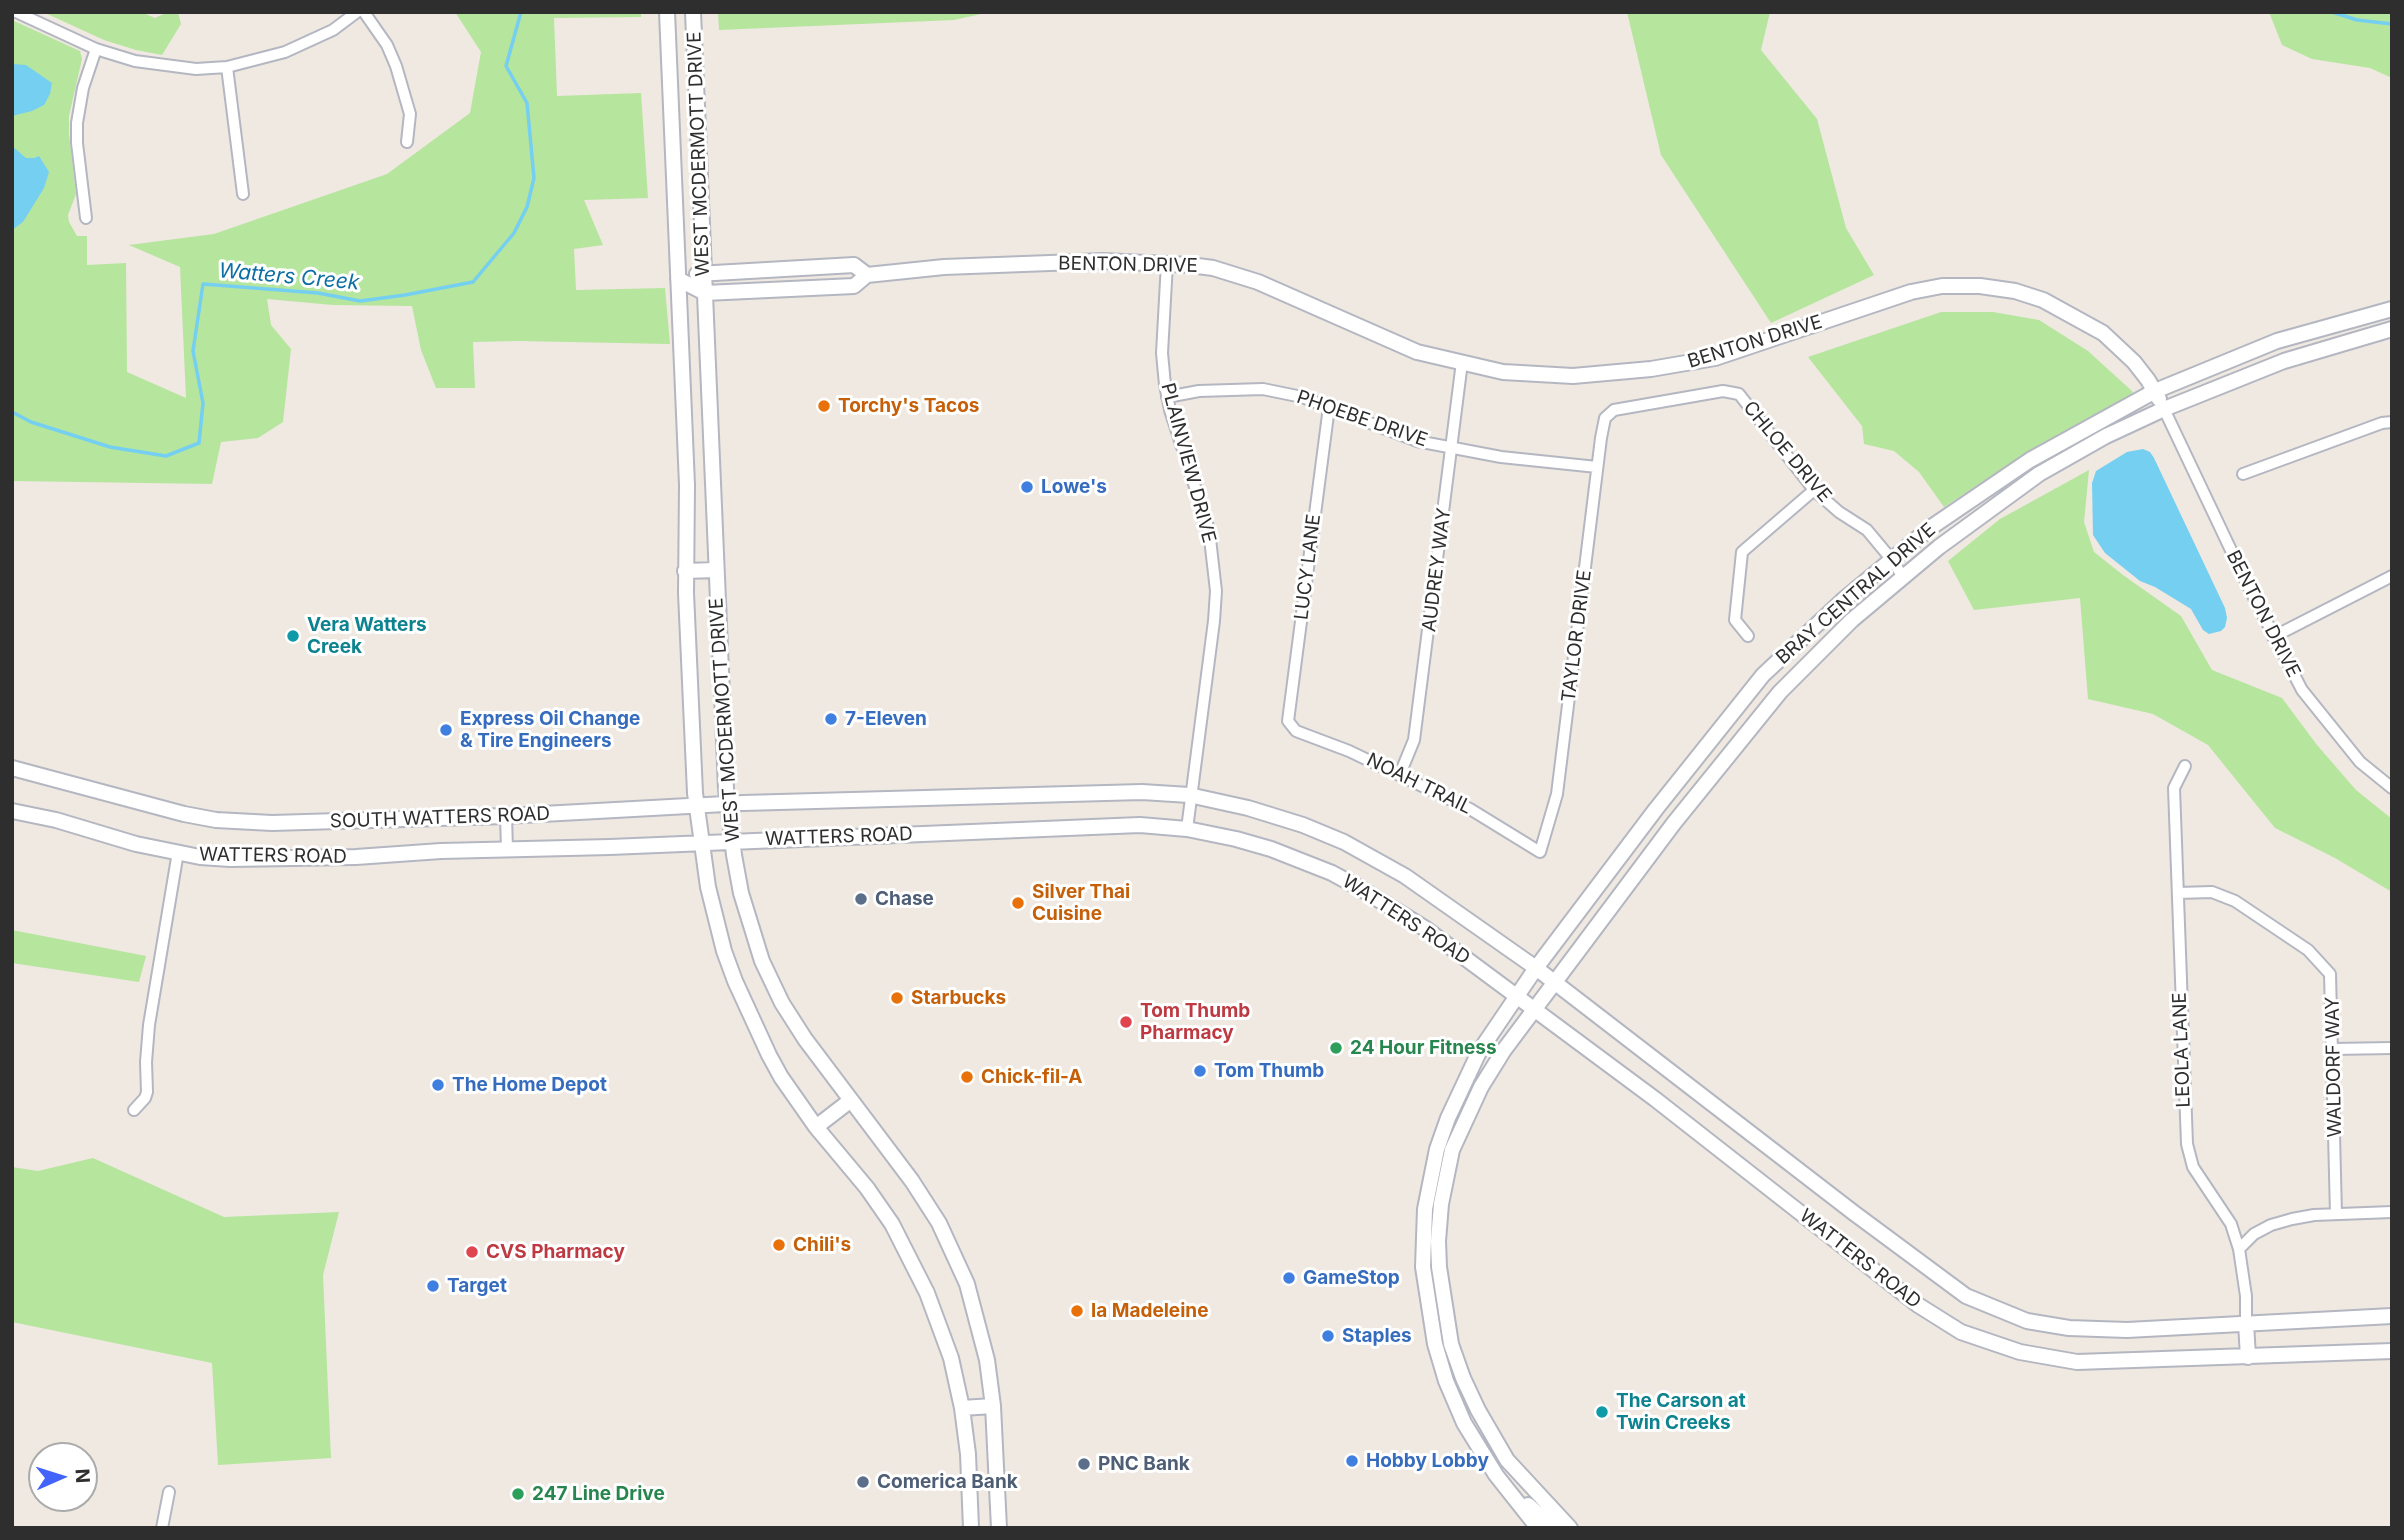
<!DOCTYPE html>
<style>
body{margin:0}
#map{position:relative;width:2404px;height:1540px;overflow:hidden;background:#efe9e1;font-family:Inter,sans-serif}
canvas{display:block}
.frame{position:absolute;inset:0;border:14px solid #2e2e2e;pointer-events:none}
.north{position:absolute;left:28px;top:1442px;width:70px;height:70px;box-sizing:border-box;background:#fff;border:2px solid #ababab;border-radius:50%;rotate:87deg;font-size:19px;font-weight:700;line-height:28px;text-align:center;color:#2e2e2e}
.north::after{content:'';display:block;margin:auto;width:24px;height:32px;background:#4264fb;clip-path:polygon(50% 0,100% 100%,50% 72%,0 100%)}
</style>
<div id="map">
<canvas width="2404" height="1540"></canvas>
<div class="frame"></div>
<div class="north">N</div>
</div>
<script>
const ctx = document.querySelector('canvas').getContext('2d');
ctx.lineJoin = 'round';
function fillPath(path, color) { ctx.fillStyle = color; ctx.fill(path, 'evenodd'); }
const poly = rows => new Path2D(rows.map(r => 'M' + r).join(''));
function trace(path, color, width, dash) { ctx.strokeStyle = color; ctx.lineWidth = width; ctx.lineCap = dash ? 'butt' : 'round'; ctx.setLineDash(dash || []); ctx.stroke(path); }
function label(font, color, halo, rows, align = 'center') {
  ctx.font = font + ' Inter,sans-serif'; ctx.lineWidth = 6; ctx.setLineDash([]); ctx.textBaseline = 'middle'; ctx.strokeStyle = halo; ctx.fillStyle = color; for (const [text, x, y, turn = 0] of rows) {
    ctx.save(); ctx.translate(x, y); ctx.rotate((+turn || 0) * Math.PI / 180); ctx.textAlign = isNaN(turn) ? turn : align; if (halo) ctx.strokeText(text, 0, 0); ctx.fillText(text, 0, 0); ctx.restore();
  }
}
const green = poly([
 [43,12,141,12,155,18,168,12,178,12,181,24,162,55,136,50,104,40],
 [455,12,641,12,641,17,554,18,557,96,641,93,648,198,584,200,603,245,574,249,576,290,665,288,670,344,518,341,473,342,475,388,436,388,421,350,412,306,333,305,267,299,271,325,291,349,283,422,258,438,221,442,212,484,12,481,12,20,80,51,82,59,69,116,69,134,76,194,68,215,69,222,77,236,87,236,87,265,126,263,127,372,186,398,180,267,129,245,214,234,387,174,470,113,481,52],
 [718,12,990,12,954,20,719,30],
 [1627,12,1770,12,1761,50,1817,119,1846,228,1874,275,1771,323,1661,155],
 [2269,12,2392,12,2392,78,2370,68,2312,59,2282,45],
 [1941,312,1993,312,2039,320,2088,351,2133,392,2126,400,2057,438,2041,444,1944,507,1919,472,1894,451,1864,444,1862,426,1808,357],
 [2089,470,2084,522,2094,552,2123,575,2181,616,2212,670,2282,698,2317,745,2356,790,2392,819,2392,892,2335,858,2275,828,2208,745,2153,714,2088,699,2080,598,1974,610,1948,561,2000,519],
 [12,930,146,956,139,982,12,963],
 [93,1158,224,1217,339,1212,323,1275,331,1458,218,1465,212,1363,12,1322,12,1167,38,1171]
]);
const water = poly([
 [12,64,26,65,52,83,50,94,44,105,32,111,12,116],
 [12,146,26,158,34,158,39,156,49,172,44,188,23,222,12,230],
 [2143,449,2150,452,2154,458,2225,608,2227,618,2225,627,2221,631,2209,634,2203,630,2191,609,2155,587,2140,581,2105,553,2093,535,2092,483,2096,471,2127,452]
]);
const stream = poly([
 [2332,12,2357,20,2392,24],
 [12,412,31,422,110,447,166,456,199,443,203,403,193,351,203,284,318,293,360,301,405,295,473,282,514,233,527,207,534,178,527,103,506,66,521,12]
]);
const street = poly([
 [16,12,96,49,135,61,196,69,227,67,285,52,333,30,357,12],
 [364,12,387,45,396,66,410,114,407,142],
 [227,67,243,194],
 [86,218,77,143,77,123,83,88,96,49],
 [1167,263,1162,353,1165,385,1170,410,1209,530,1216,591,1214,621,1187,829],
 [1167,397,1199,391,1263,389,1302,397,1417,441,1501,457,1597,467],
 [1329,407,1288,721,1296,731,1349,751,1470,809,1540,852,1557,794,1601,438,1605,418,1614,410,1723,391,1739,394,1814,490,1839,512,1867,530,1892,560,1903,577],
 [2164,409,2247,584,2302,690,2360,762,2392,788],
 [2243,474,2382,423,2392,422],
 [1748,636,1735,620,1742,552,1814,490],
 [2273,637,2392,576],
 [2185,766,2174,788,2187,1144,2193,1167,2231,1224,2239,1249,2246,1296,2246,1323],
 [1400,774,1414,740,1462,362],
 [506,816,507,849],
 [2178,893,2212,892,2235,901,2308,950,2330,974,2336,1214],
 [2333,1049,2392,1048],
 [134,1110,145,1098,147,1092,146,1062,149,1025,178,852],
 [2239,1249,2254,1234,2271,1225,2292,1219,2314,1215,2392,1212],
 [162,1528,169,1492]
]);
const secondary = poly([
 [667,12,687,485,686,593,695,793,708,887,724,951,735,981,769,1055,781,1077,816,1127,867,1188,892,1224,927,1293,951,1358,962,1408,968,1454,971,1528],
 [693,12,726,789,734,855,741,893,762,961,782,1003,805,1039,912,1181,939,1223,967,1284,987,1360,993,1406,999,1528],
 [697,274,854,265,867,275],
 [678,279,705,293,854,286,867,275,944,267,1103,261,1190,265,1213,268,1258,282,1417,352,1503,372,1573,376,1651,369,1715,358,1911,292,1942,286,1980,286,2015,291,2043,300,2103,333,2134,362,2148,380,2159,399],
 [685,571,716,570],
 [12,768,184,814,216,820,272,823,506,816,743,803,1142,792,1189,795,1248,808,1303,825,1344,842,1405,876,1536,968,1854,1213,1966,1296,2027,1321,2069,1328,2127,1330,2392,1316],
 [12,811,56,820,136,844,200,857,230,859,356,857,441,851,610,847,1140,825,1187,829,1236,839,1271,849,1332,873,1363,890,1426,929,1655,1099,1918,1305,1961,1332,2020,1352,2077,1362,2392,1351],
 [816,1127,851,1100],
 [2246,1323,2248,1357],
 [962,1408,993,1406],
 [1528,1505,1554,1528],
 [1538,1528,1496,1475,1464,1423,1446,1381,1435,1344,1423,1267,1425,1209,1437,1149,1448,1118,1479,1052,1536,968,1656,809,1763,675,1842,601,1930,528,2030,460,2155,391,2277,341,2392,309],
 [1570,1528,1507,1460,1478,1410,1463,1378,1451,1344,1439,1267,1438,1241,1441,1204,1452,1150,1481,1087,1504,1050,1674,823,1780,692,1852,620,1939,547,2039,474,2106,436,2164,409,2284,361,2392,329]
]);
const markers = [
 [824,406,7,"#e8710a"],
 [1027,487,7,"#3f7fe0"],
 [293,636,7,"#0f9aa8"],
 [831,719,7,"#3f7fe0"],
 [446,730,7,"#3f7fe0"],
 [861,899,7,"#5c6f8a"],
 [1018,903,7,"#e8710a"],
 [897,998,7,"#e8710a"],
 [1126,1022,7,"#e0444e"],
 [1336,1048,7,"#2e9e5b"],
 [1200,1071,7,"#3f7fe0"],
 [967,1077,7,"#e8710a"],
 [438,1085,7,"#3f7fe0"],
 [779,1245,7,"#e8710a"],
 [472,1252,7,"#e0444e"],
 [1289,1278,7,"#3f7fe0"],
 [433,1286,7,"#3f7fe0"],
 [1077,1311,7,"#e8710a"],
 [1328,1336,7,"#3f7fe0"],
 [1602,1412,7,"#0f9aa8"],
 [1352,1461,7,"#3f7fe0"],
 [1084,1464,7,"#5c6f8a"],
 [863,1482,7,"#5c6f8a"],
 [518,1494,7,"#2e9e5b"]
];
const streetNames = [
 ["WEST MCDERMOTT DRIVE",699,154,-92],
 ["BENTON DRIVE",1128,265,1],
 ["BENTON DRIVE",1755,342,-17],
 ["PHOEBE DRIVE",1362,419,19],
 ["CHLOE DRIVE",1787,452,50],
 ["PLAINVIEW DRIVE",1188,463,75],
 ["LUCY LANE",1308,567,-83],
 ["AUDREY WAY",1437,570,-83],
 ["BRAY CENTRAL DRIVE",1856,594,-41],
 ["BENTON DRIVE",2263,614,63],
 ["TAYLOR DRIVE",1577,636,-83],
 ["WEST MCDERMOTT DRIVE",725,720,-94],
 ["NOAH TRAIL",1419,784,26],
 ["SOUTH WATTERS ROAD",440,818,-2],
 ["WATTERS ROAD",839,837,-2],
 ["WATTERS ROAD",273,856,1],
 ["WATTERS ROAD",1406,920,33],
 ["LEOLA LANE",2182,1050,-92],
 ["WALDORF WAY",2334,1067,-91],
 ["WATTERS ROAD",1860,1259,38]
];
const foodNames = [
 ["Torchy's Tacos",838,406],
 ["Silver Thai",1032,892],
 ["Cuisine",1032,914],
 ["Starbucks",911,998],
 ["Chick-fil-A",981,1077],
 ["Chili's",793,1245],
 ["la Madeleine",1091,1311]
];
const shopNames = [
 ["Lowe's",1041,487],
 ["Express Oil Change",460,719],
 ["& Tire Engineers",460,741],
 ["7-Eleven",845,719],
 ["Tom Thumb",1214,1071],
 ["The Home Depot",452,1085],
 ["GameStop",1303,1278],
 ["Target",447,1286],
 ["Staples",1342,1336],
 ["Hobby Lobby",1366,1461]
];
const cultureNames = [
 ["Vera Watters",307,625],
 ["Creek",307,647],
 ["The Carson at",1616,1401],
 ["Twin Creeks",1616,1423]
];
const serviceNames = [
 ["Chase",875,899],
 ["PNC Bank",1098,1464],
 ["Comerica Bank",877,1482]
];
const healthNames = [
 ["Tom Thumb",1140,1011],
 ["Pharmacy",1140,1033],
 ["CVS Pharmacy",486,1252]
];
const leisureNames = [
 ["24 Hour Fitness",1350,1048],
 ["247 Line Drive",532,1494]
];
const waterNames = [
 ["Watters Creek",289,277,5]
];
fillPath(green, '#b6e59e');
fillPath(water, '#75cff0');
trace(stream, '#75cff0', 3.5);
trace(street, '#b4b7c1', 14);
trace(secondary, '#b4b7c1', 18);
trace(street, '#fff', 10);
trace(secondary, '#fff', 14);
for (const [x, y, r, color] of markers) { const dot = new Path2D(); dot.arc(x, y, r, 0, 2 * Math.PI); ctx.fillStyle = color; ctx.fill(dot); trace(dot, '#fff', 2.5); }
label('19px', '#2e2e2e', '#fff', streetNames);
label('bold 19px', '#c56008', '#fff', foodNames, 'left');
label('bold 19px', '#366cbe', '#fff', shopNames, 'left');
label('bold 19px', '#0d838f', '#fff', cultureNames, 'left');
label('bold 19px', '#4e5e75', '#fff', serviceNames, 'left');
label('bold 19px', '#be3a42', '#fff', healthNames, 'left');
label('bold 19px', '#27864d', '#fff', leisureNames, 'left');
label('italic 21px', '#0d6fa3', '#fff', waterNames);
</script>
